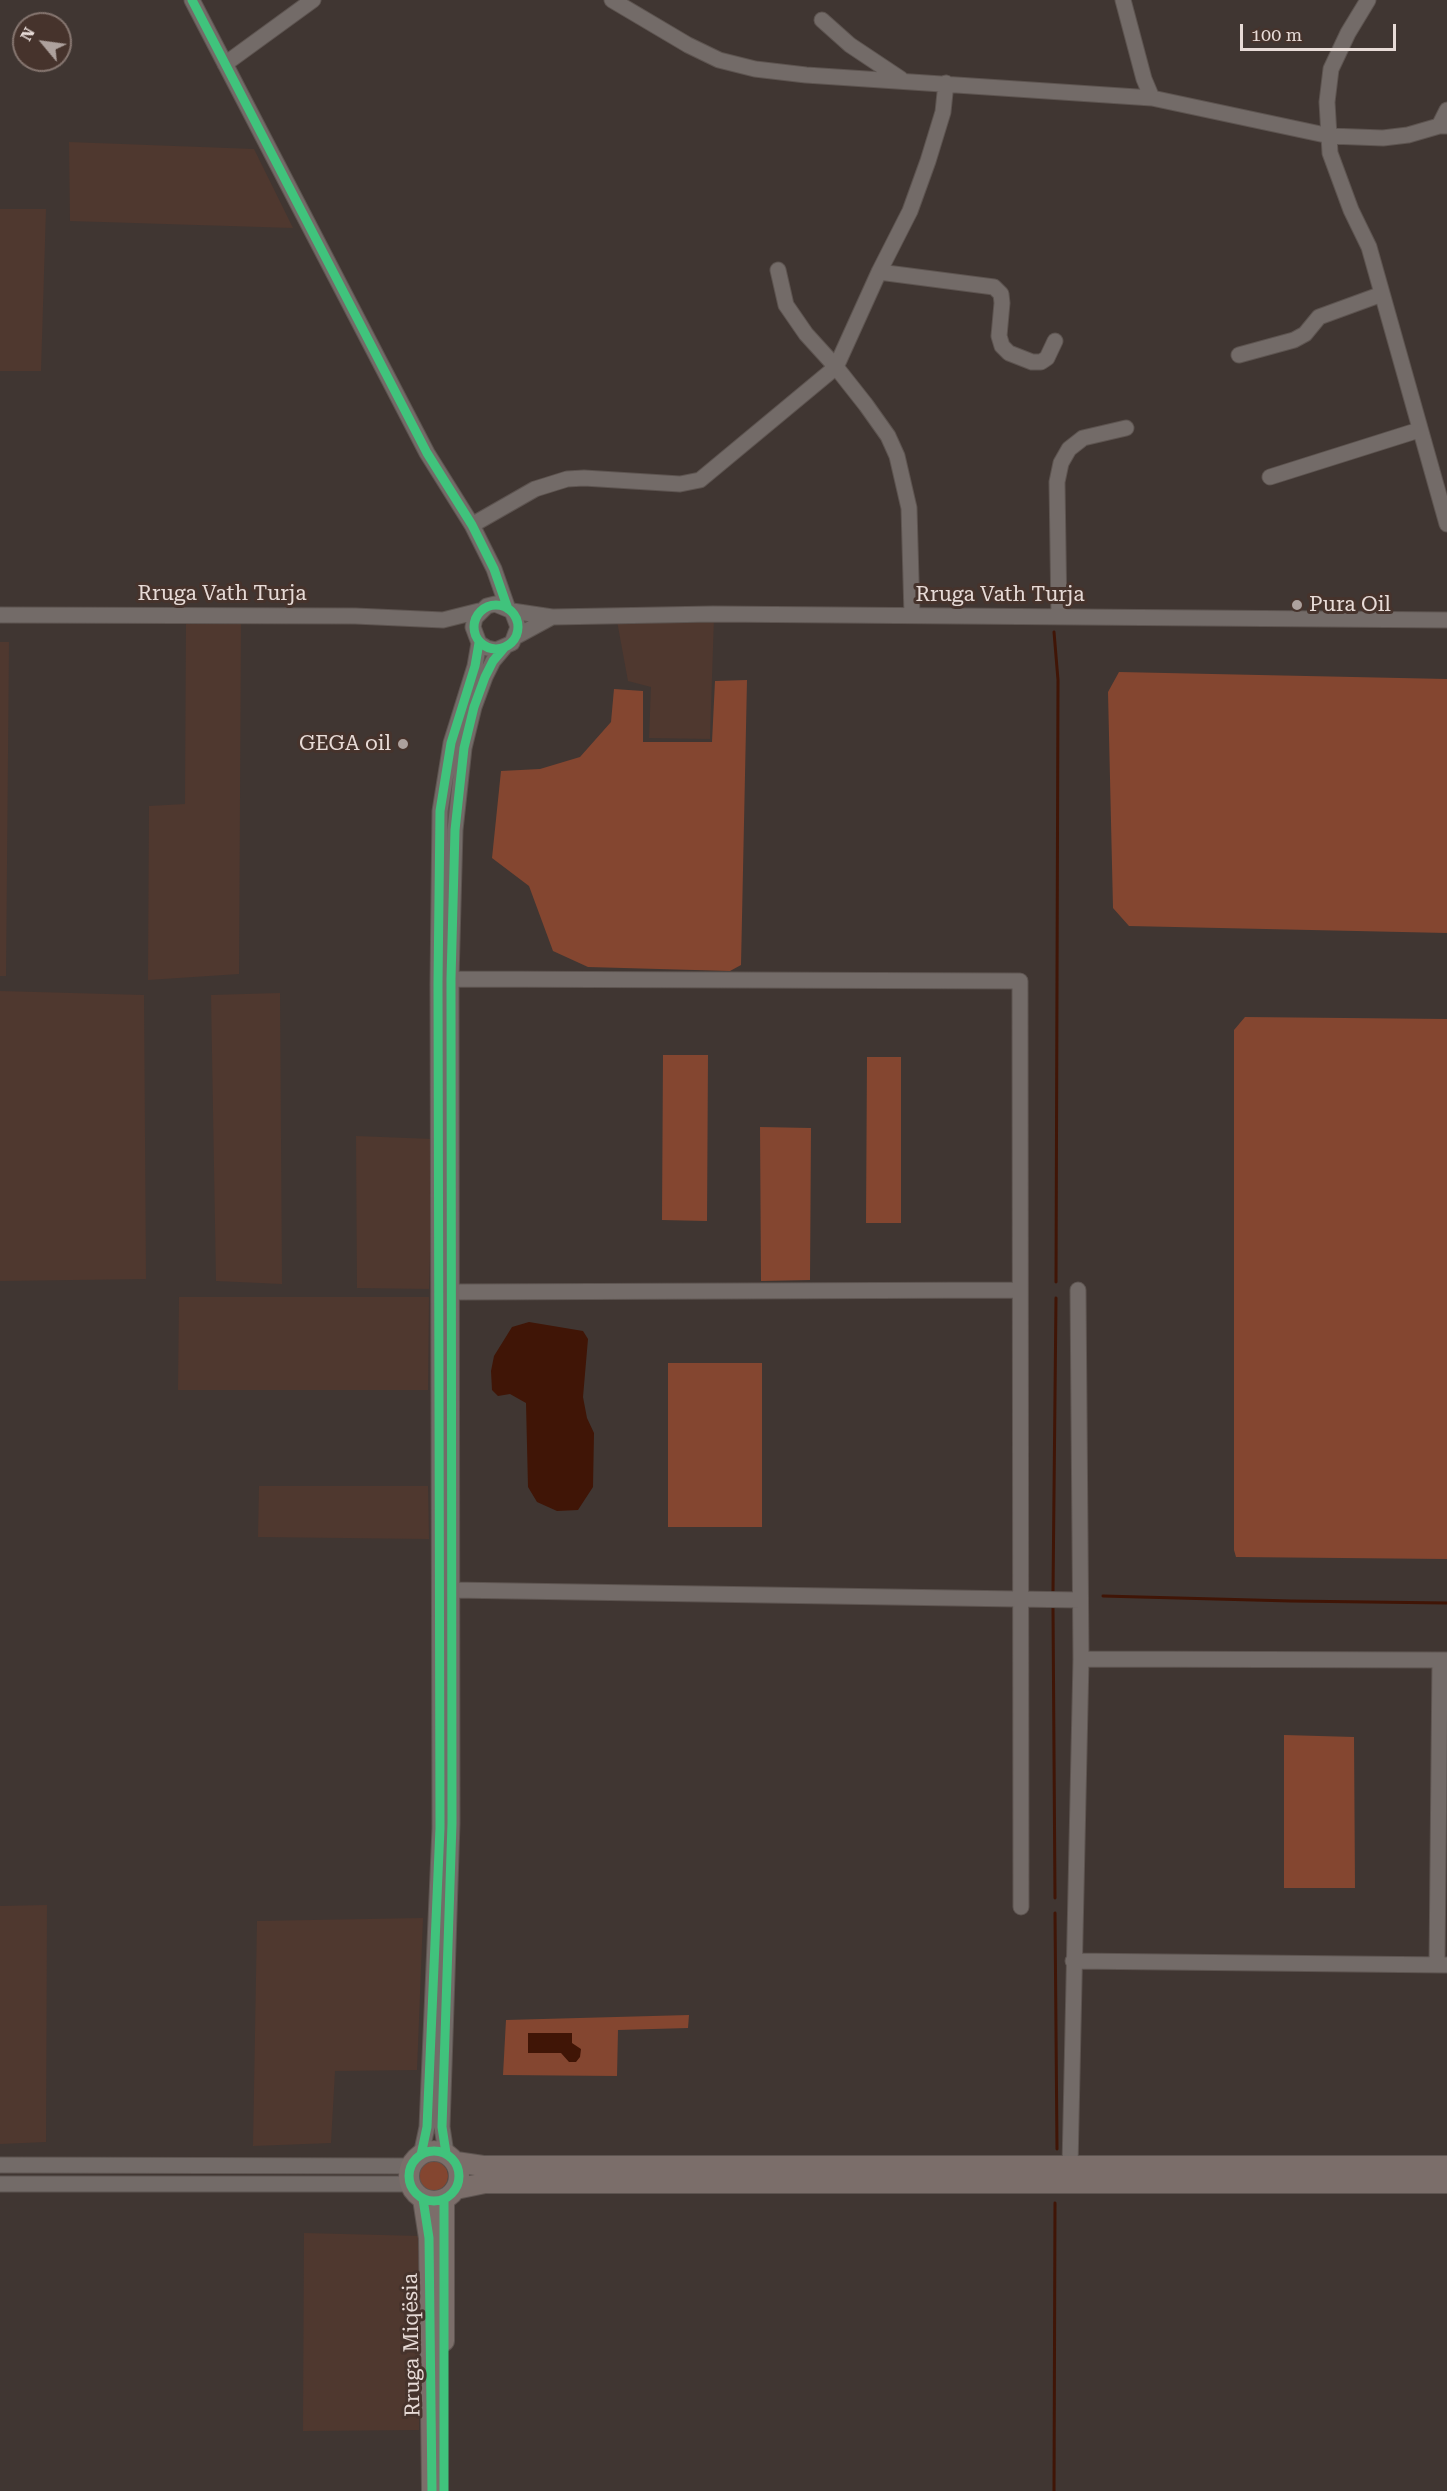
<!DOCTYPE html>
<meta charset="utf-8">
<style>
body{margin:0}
#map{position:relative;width:1447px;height:2491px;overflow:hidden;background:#403632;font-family:"Roboto Serif",serif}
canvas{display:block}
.north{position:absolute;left:12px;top:12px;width:60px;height:60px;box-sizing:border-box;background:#46332c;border:2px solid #867670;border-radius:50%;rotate:299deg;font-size:16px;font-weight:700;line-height:24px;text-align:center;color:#e7dbd7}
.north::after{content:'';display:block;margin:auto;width:21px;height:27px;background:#ada19d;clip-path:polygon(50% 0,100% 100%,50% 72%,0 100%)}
.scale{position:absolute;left:1240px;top:24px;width:156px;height:27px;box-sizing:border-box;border:3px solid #e7dbd7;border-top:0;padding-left:8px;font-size:18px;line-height:21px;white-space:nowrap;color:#e7dbd7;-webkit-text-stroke:4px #46332c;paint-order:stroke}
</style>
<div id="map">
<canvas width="1447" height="2491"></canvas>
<div class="north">N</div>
<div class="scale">100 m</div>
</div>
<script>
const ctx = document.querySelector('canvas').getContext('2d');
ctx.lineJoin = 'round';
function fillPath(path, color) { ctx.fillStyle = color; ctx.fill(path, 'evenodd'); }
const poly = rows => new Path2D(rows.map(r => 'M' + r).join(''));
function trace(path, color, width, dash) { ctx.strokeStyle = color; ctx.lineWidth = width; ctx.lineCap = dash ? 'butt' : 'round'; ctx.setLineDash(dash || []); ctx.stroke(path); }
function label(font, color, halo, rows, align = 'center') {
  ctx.font = font + ' "Roboto Serif",serif'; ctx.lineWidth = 6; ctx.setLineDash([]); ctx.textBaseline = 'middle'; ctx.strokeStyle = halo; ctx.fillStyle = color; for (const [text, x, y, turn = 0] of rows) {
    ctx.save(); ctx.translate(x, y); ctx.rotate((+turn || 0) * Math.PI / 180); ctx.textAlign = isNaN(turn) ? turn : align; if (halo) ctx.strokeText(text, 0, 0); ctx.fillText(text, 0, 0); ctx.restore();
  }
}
const built = poly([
 [69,142,254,149,293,228,70,221],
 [0,209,46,209,41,371,0,371],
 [714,617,710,739,649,738,651,687,628,681,617,621],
 [186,620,241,623,239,974,148,980,149,806,185,804],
 [0,642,9,642,6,976,0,976],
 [0,991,144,995,146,1279,0,1281],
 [280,993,282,1284,216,1281,211,995],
 [356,1136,433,1139,429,1289,357,1288],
 [179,1297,429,1297,428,1390,178,1390],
 [259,1486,428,1486,429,1539,258,1537],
 [47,1905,46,2142,0,2144,0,1906],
 [423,1918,417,2070,335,2071,331,2143,253,2146,257,1921],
 [304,2233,421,2236,419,2430,303,2431]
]);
const green = poly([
 [1119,672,1447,679,1447,933,1129,926,1113,908,1108,692],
 [747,680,741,965,730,971,588,967,553,951,529,886,492,858,501,771,540,769,580,757,611,722,614,689,643,691,643,742,712,742,715,681],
 [1245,1017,1447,1019,1447,1559,1236,1557,1234,1550,1234,1030],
 [663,1055,708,1055,707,1221,662,1220],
 [867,1057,901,1057,901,1223,866,1223],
 [760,1127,811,1128,810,1280,761,1281],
 [668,1363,762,1363,762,1527,668,1527],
 [1284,1735,1354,1737,1355,1888,1284,1888],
 [689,2015,688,2028,618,2030,617,2076,503,2075,506,2020],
 '418 2176a15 15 0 1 1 30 0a15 15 0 1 1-30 0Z'
]);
const water = poly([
 [529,1322,583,1331,588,1339,583,1397,587,1418,594,1433,593,1487,578,1510,557,1511,537,1502,528,1487,526,1403,510,1394,498,1396,492,1390,491,1371,494,1356,512,1327],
 [528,2033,572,2033,572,2043,581,2049,580,2057,576,2062,569,2062,561,2053,528,2053]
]);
const stream = poly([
 [1054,632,1058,680,1056,1282],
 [1053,1591,1056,1298],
 [1103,1596,1291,1601,1447,1603],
 [1053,1608,1055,1898],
 [1055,1913,1057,2149],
 [1054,2491,1055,2203]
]);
const minor = poly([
 [192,0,427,453,472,525,494,569,508,609],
 [612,0,688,45,719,60,755,69,806,75,1152,98,1330,136,1383,138,1408,135,1439,126,1447,126],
 [1123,0,1144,79,1152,98],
 [1368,0,1348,33,1331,69,1327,102,1330,153,1351,210,1369,247,1447,524],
 [822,20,850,45,901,79],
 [225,64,313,0],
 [1439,126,1447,110],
 [778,270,786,305,806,334,836,367,866,405,888,436,897,456,909,508,912,615],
 [879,272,994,287,1001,294,1002,303,999,336,1002,346,1009,353,1032,362,1041,362,1047,358,1055,341],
 [1239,355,1294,340,1305,334,1319,317,1382,294],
 [1270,477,1419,430],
 [472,525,535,489,567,479,584,478,680,484,700,480,836,367,879,272,910,211,928,161,943,112,946,83],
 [512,611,518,627,512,643,496,650,487,648,479,643,473,627,475,618,487,606,495,604,512,611,552,617,713,614,1447,620],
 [0,615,355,616,443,620,479,611],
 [1059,616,1057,482,1061,463,1069,449,1083,438,1126,428],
 [517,636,552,617],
 [451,979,1020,981,1021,1907],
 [451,1292,1020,1290],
 [452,1590,1080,1600],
 [1081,1659,1447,1660],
 [1073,1961,1447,1965],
 [1437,1965,1440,1660],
 [446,2153,442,2127,452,1823,451,979,455,830,464,748,474,707,485,677,493,661,504,648],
 [421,2155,427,2127,440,1828,438,984,440,811,451,743,475,666,479,643],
 [0,2165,411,2166],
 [1070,2166,1081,1659,1078,1290],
 [0,2184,410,2184]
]);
const major = poly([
 '409 2176a25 25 0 1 1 50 0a25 25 0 1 1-50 0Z',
 [456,2162,483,2166,1447,2166],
 [456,2189,485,2183,1447,2183],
 [423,2199,429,2238,432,2491],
 [444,2200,444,2341]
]);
const cycleway = poly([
 [192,0,427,453,472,525,494,569,508,609],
 '474 627a22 22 0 1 1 44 0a22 22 0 1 1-44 0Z',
 '409 2176a25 25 0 1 1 50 0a25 25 0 1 1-50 0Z',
 [446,2153,442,2127,452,1823,451,979,455,830,464,748,474,707,485,677,493,661,504,648],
 [421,2155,427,2127,440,1828,438,984,440,811,451,743,475,666,479,643],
 [423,2199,429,2238,432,2491],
 [444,2200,444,2491]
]);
const markers = [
 [1297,605,6,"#ada19d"],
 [403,744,6,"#ada19d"]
];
const streetNames = [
 ["Rruga Vath Turja",222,594],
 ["Rruga Vath Turja",1000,595],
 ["Rruga Miqësia",412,2345,-91]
];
const poiNames = [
 ["Pura Oil",1309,605],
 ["GEGA oil",391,744,"right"]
];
fillPath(built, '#4f382f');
fillPath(green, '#844630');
fillPath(water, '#401506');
trace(stream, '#401506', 3);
trace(minor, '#5d5450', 17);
trace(major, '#5d5450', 22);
trace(minor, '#736b68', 15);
trace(major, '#7b6e6a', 20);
trace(cycleway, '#40c37c', 9);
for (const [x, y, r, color] of markers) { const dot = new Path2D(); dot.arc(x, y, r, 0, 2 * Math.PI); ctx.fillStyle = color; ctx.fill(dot); trace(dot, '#46332c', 2); }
label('21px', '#e7dbd7', '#46332c', streetNames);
label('21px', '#e7dbd7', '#46332c', poiNames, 'left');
</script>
